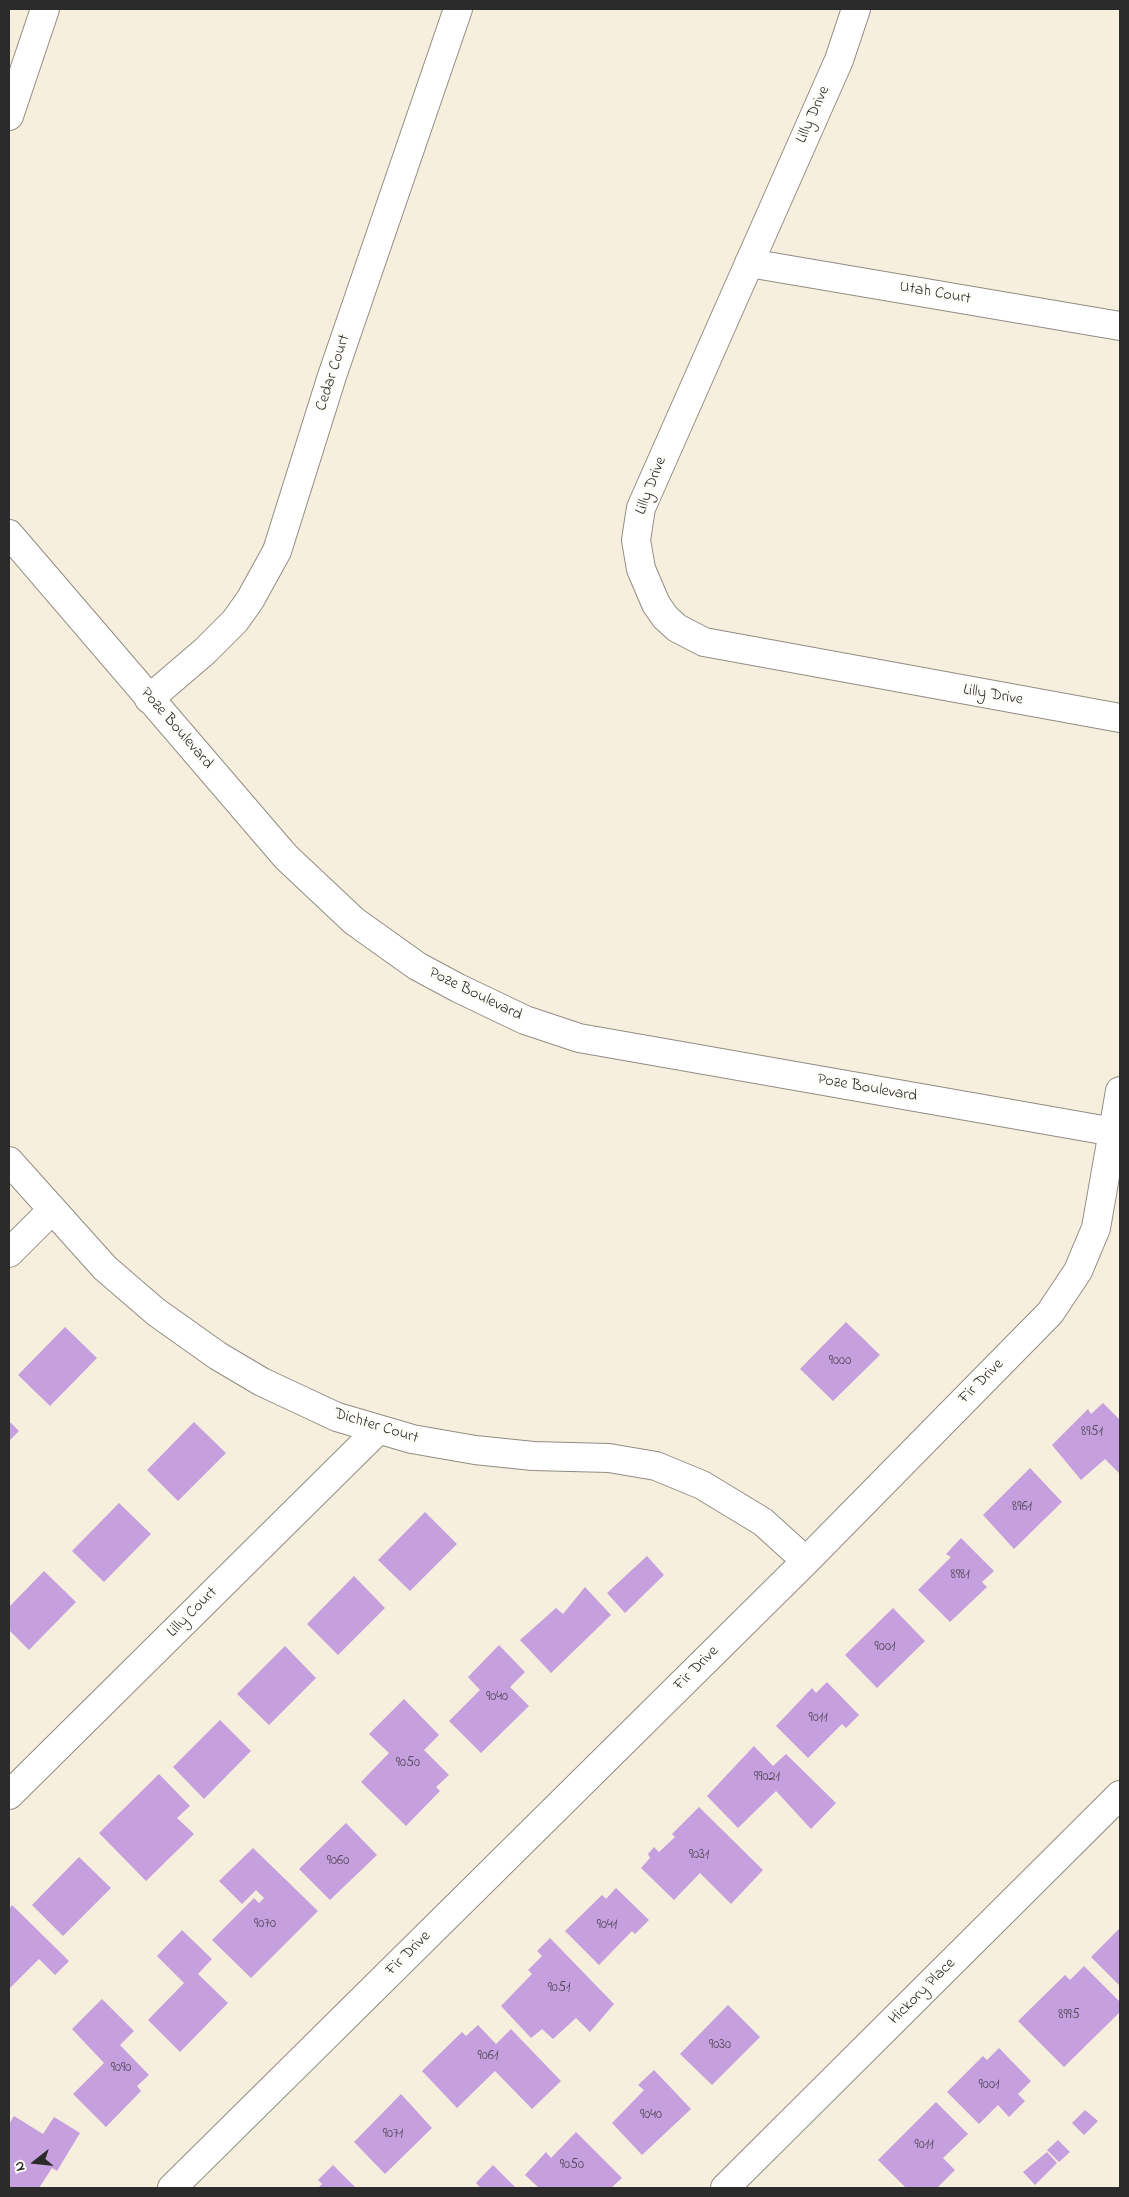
<!DOCTYPE html>
<style>
body{margin:0}
#map{position:relative;width:1129px;height:2197px;overflow:hidden;background:#f7efdd;font-family:"Indie Flower",sans-serif}
canvas{display:block}
.frame{position:absolute;inset:0;border:10px solid #2b2b2b;pointer-events:none}
.north{position:absolute;left:10px;top:2137px;width:50px;height:50px;-webkit-text-stroke:4px #fdfcf7;paint-order:stroke;rotate:254deg;font-size:14px;font-weight:700;line-height:20px;text-align:center;color:#2b2b2b}
.north::after{content:'';display:block;margin:auto;width:18px;height:22px;background:#2b2b2b;clip-path:polygon(50% 0,100% 100%,50% 72%,0 100%)}
</style>
<div id="map">
<canvas width="1129" height="2197"></canvas>
<div class="frame"></div>
<div class="north">N</div>
</div>
<script>
const ctx = document.querySelector('canvas').getContext('2d');
ctx.lineJoin = 'round';
function fillPath(path, color) { ctx.fillStyle = color; ctx.fill(path, 'evenodd'); }
const poly = rows => new Path2D(rows.map(r => 'M' + r).join(''));
function trace(path, color, width, dash) { ctx.strokeStyle = color; ctx.lineWidth = width; ctx.lineCap = dash ? 'butt' : 'round'; ctx.setLineDash(dash || []); ctx.stroke(path); }
function label(font, color, halo, rows, align = 'center') {
  ctx.font = font + ' "Indie Flower",sans-serif'; ctx.lineWidth = 4.5; ctx.setLineDash([]); ctx.textBaseline = 'middle'; ctx.strokeStyle = halo; ctx.fillStyle = color; for (const [text, x, y, turn = 0] of rows) {
    ctx.save(); ctx.translate(x, y); ctx.rotate((+turn || 0) * Math.PI / 180); ctx.textAlign = isNaN(turn) ? turn : align; if (halo) ctx.strokeText(text, 0, 0); ctx.fillText(text, 0, 0); ctx.restore();
  }
}
const building = poly([
 [846,1322,880,1355,833,1401,800,1369],
 [65,1327,97,1358,50,1406,18,1375],
 [1103,1403,1120,1420,1120,1474,1105,1459,1081,1480,1052,1445,1088,1409,1091,1414],
 [9,1421,19,1431,9,1441],
 [194,1422,226,1453,178,1501,147,1470],
 [1030,1468,1062,1502,1014,1549,983,1515],
 [119,1503,151,1534,104,1582,72,1551],
 [425,1512,457,1544,410,1591,378,1560],
 [961,1538,994,1571,982,1582,987,1587,950,1622,918,1590,951,1557,946,1554],
 [647,1556,664,1575,625,1613,607,1593],
 [44,1571,76,1602,29,1650,9,1630,9,1607],
 [354,1576,385,1608,338,1655,307,1624],
 [585,1587,611,1615,551,1673,520,1640,556,1608,563,1614],
 [893,1608,925,1641,877,1688,845,1655],
 [499,1645,525,1672,510,1687,529,1706,481,1753,449,1721,480,1690,468,1677],
 [285,1646,316,1678,269,1725,237,1694],
 [827,1682,859,1715,846,1728,842,1724,808,1758,776,1726,812,1688,816,1693],
 [404,1699,439,1735,424,1750,449,1775,436,1787,440,1791,406,1826,361,1782,389,1753,369,1734],
 [220,1720,251,1751,204,1799,173,1767],
 [754,1746,773,1766,786,1754,836,1803,811,1829,776,1791,738,1828,707,1796],
 [159,1774,190,1806,177,1818,194,1834,146,1881,99,1833],
 [699,1807,763,1870,731,1904,700,1873,674,1900,641,1868,650,1858,648,1854,654,1847,659,1852,675,1837,672,1834],
 [346,1823,377,1855,330,1900,299,1869],
 [253,1848,318,1911,251,1978,212,1940,254,1898,259,1903,264,1898,256,1890,242,1904,219,1881],
 [79,1857,111,1888,63,1936,32,1905],
 [616,1888,649,1920,635,1934,632,1931,599,1965,565,1931,602,1895,606,1899],
 [12,1905,69,1961,55,1975,39,1959,9,1989,9,1909],
 [1120,1928,1120,1986,1091,1957],
 [182,1930,212,1959,198,1974,228,2003,180,2052,148,2020,184,1983,157,1956],
 [550,1938,614,2004,590,2032,576,2018,553,2039,542,2029,531,2038,501,2006,532,1974,528,1970,542,1956,537,1951],
 [1084,1966,1120,2002,1120,2012,1064,2067,1018,2021,1065,1975,1070,1980],
 [102,1999,134,2031,120,2045,149,2075,137,2086,141,2091,106,2127,73,2094,104,2063,72,2029],
 [728,2005,760,2037,712,2085,680,2054],
 [478,2025,496,2044,511,2029,561,2081,532,2109,495,2071,457,2108,422,2071,462,2032,466,2036],
 [999,2048,1031,2081,1018,2094,1025,2101,1009,2117,998,2105,979,2124,947,2092,983,2056,987,2060],
 [654,2070,691,2109,642,2155,612,2123,644,2090,638,2085],
 [401,2094,432,2128,385,2174,354,2142],
 [936,2102,968,2134,943,2158,955,2170,937,2188,906,2188,878,2160],
 [1085,2110,1098,2121,1084,2135,1072,2123],
 [14,2116,43,2134,54,2117,80,2133,57,2171,52,2168,39,2188,9,2188,9,2124],
 [576,2132,622,2178,611,2188,539,2188,525,2175,546,2152,551,2158],
 [1058,2140,1070,2152,1059,2162,1047,2150],
 [1047,2152,1057,2163,1035,2185,1023,2172],
 [333,2165,356,2188,318,2188,322,2184,318,2180],
 [493,2165,516,2188,481,2188,476,2183]
]);
const minor = poly([
 [856,9,839,60,641,508,636,540,641,569,656,604,665,617,677,628,704,642,1120,718],
 [9,116,45,9],
 [749,263,1120,326],
 [9,534,286,857,354,921,417,966,458,988,525,1020,579,1038,1120,1133],
 [149,699,205,651,235,621,250,600,277,551,332,376,458,9],
 [9,1161,105,1268,156,1312,218,1356,262,1382,337,1417,412,1439,475,1450,533,1456,609,1458,656,1466,702,1485,763,1522,806,1561],
 [9,1253,51,1211],
 [9,1795,378,1430],
 [172,2188,806,1561,1050,1313,1078,1271,1096,1228,1120,1091],
 [725,2188,1120,1795]
]);
const numberNames = [
 ["9000",840,1362],
 ["8951",1092,1433],
 ["8961",1022,1508],
 ["8981",960,1576],
 ["9001",885,1648],
 ["9040",497,1698],
 ["9011",818,1719],
 ["9050",408,1764],
 ["99021",767,1778],
 ["9031",699,1856],
 ["9060",338,1862],
 ["9070",265,1925],
 ["9041",607,1926],
 ["9051",559,1989],
 ["8995",1069,2016],
 ["9030",720,2046],
 ["9061",488,2057],
 ["9090",121,2069],
 ["9001",989,2086],
 ["9040",651,2116],
 ["9071",393,2135],
 ["9011",924,2146],
 ["9050",572,2166]
];
const streetNames = [
 ["Lilly Drive",814,115,-66],
 ["Utah Court",935,294,10],
 ["Cedar Court",334,373,-72],
 ["Lilly Drive",652,486,-69],
 ["Lilly Drive",993,696,10],
 ["Poze Boulevard",176,729,49],
 ["Poze Boulevard",475,995,26],
 ["Poze Boulevard",867,1089,10],
 ["Fir Drive",982,1382,-45],
 ["Dichter Court",376,1427,17],
 ["Lilly Court",193,1613,-45],
 ["Fir Drive",697,1669,-45],
 ["Fir Drive",409,1954,-45],
 ["Hickory Place",923,1992,-45]
];
fillPath(building, '#c59fde');
trace(minor, '#918d84', 30);
trace(minor, '#fff', 28);
label('14px', '#524858', null, numberNames);
label('16px', '#2b2b2b', '#fdfcf7', streetNames);
</script>
